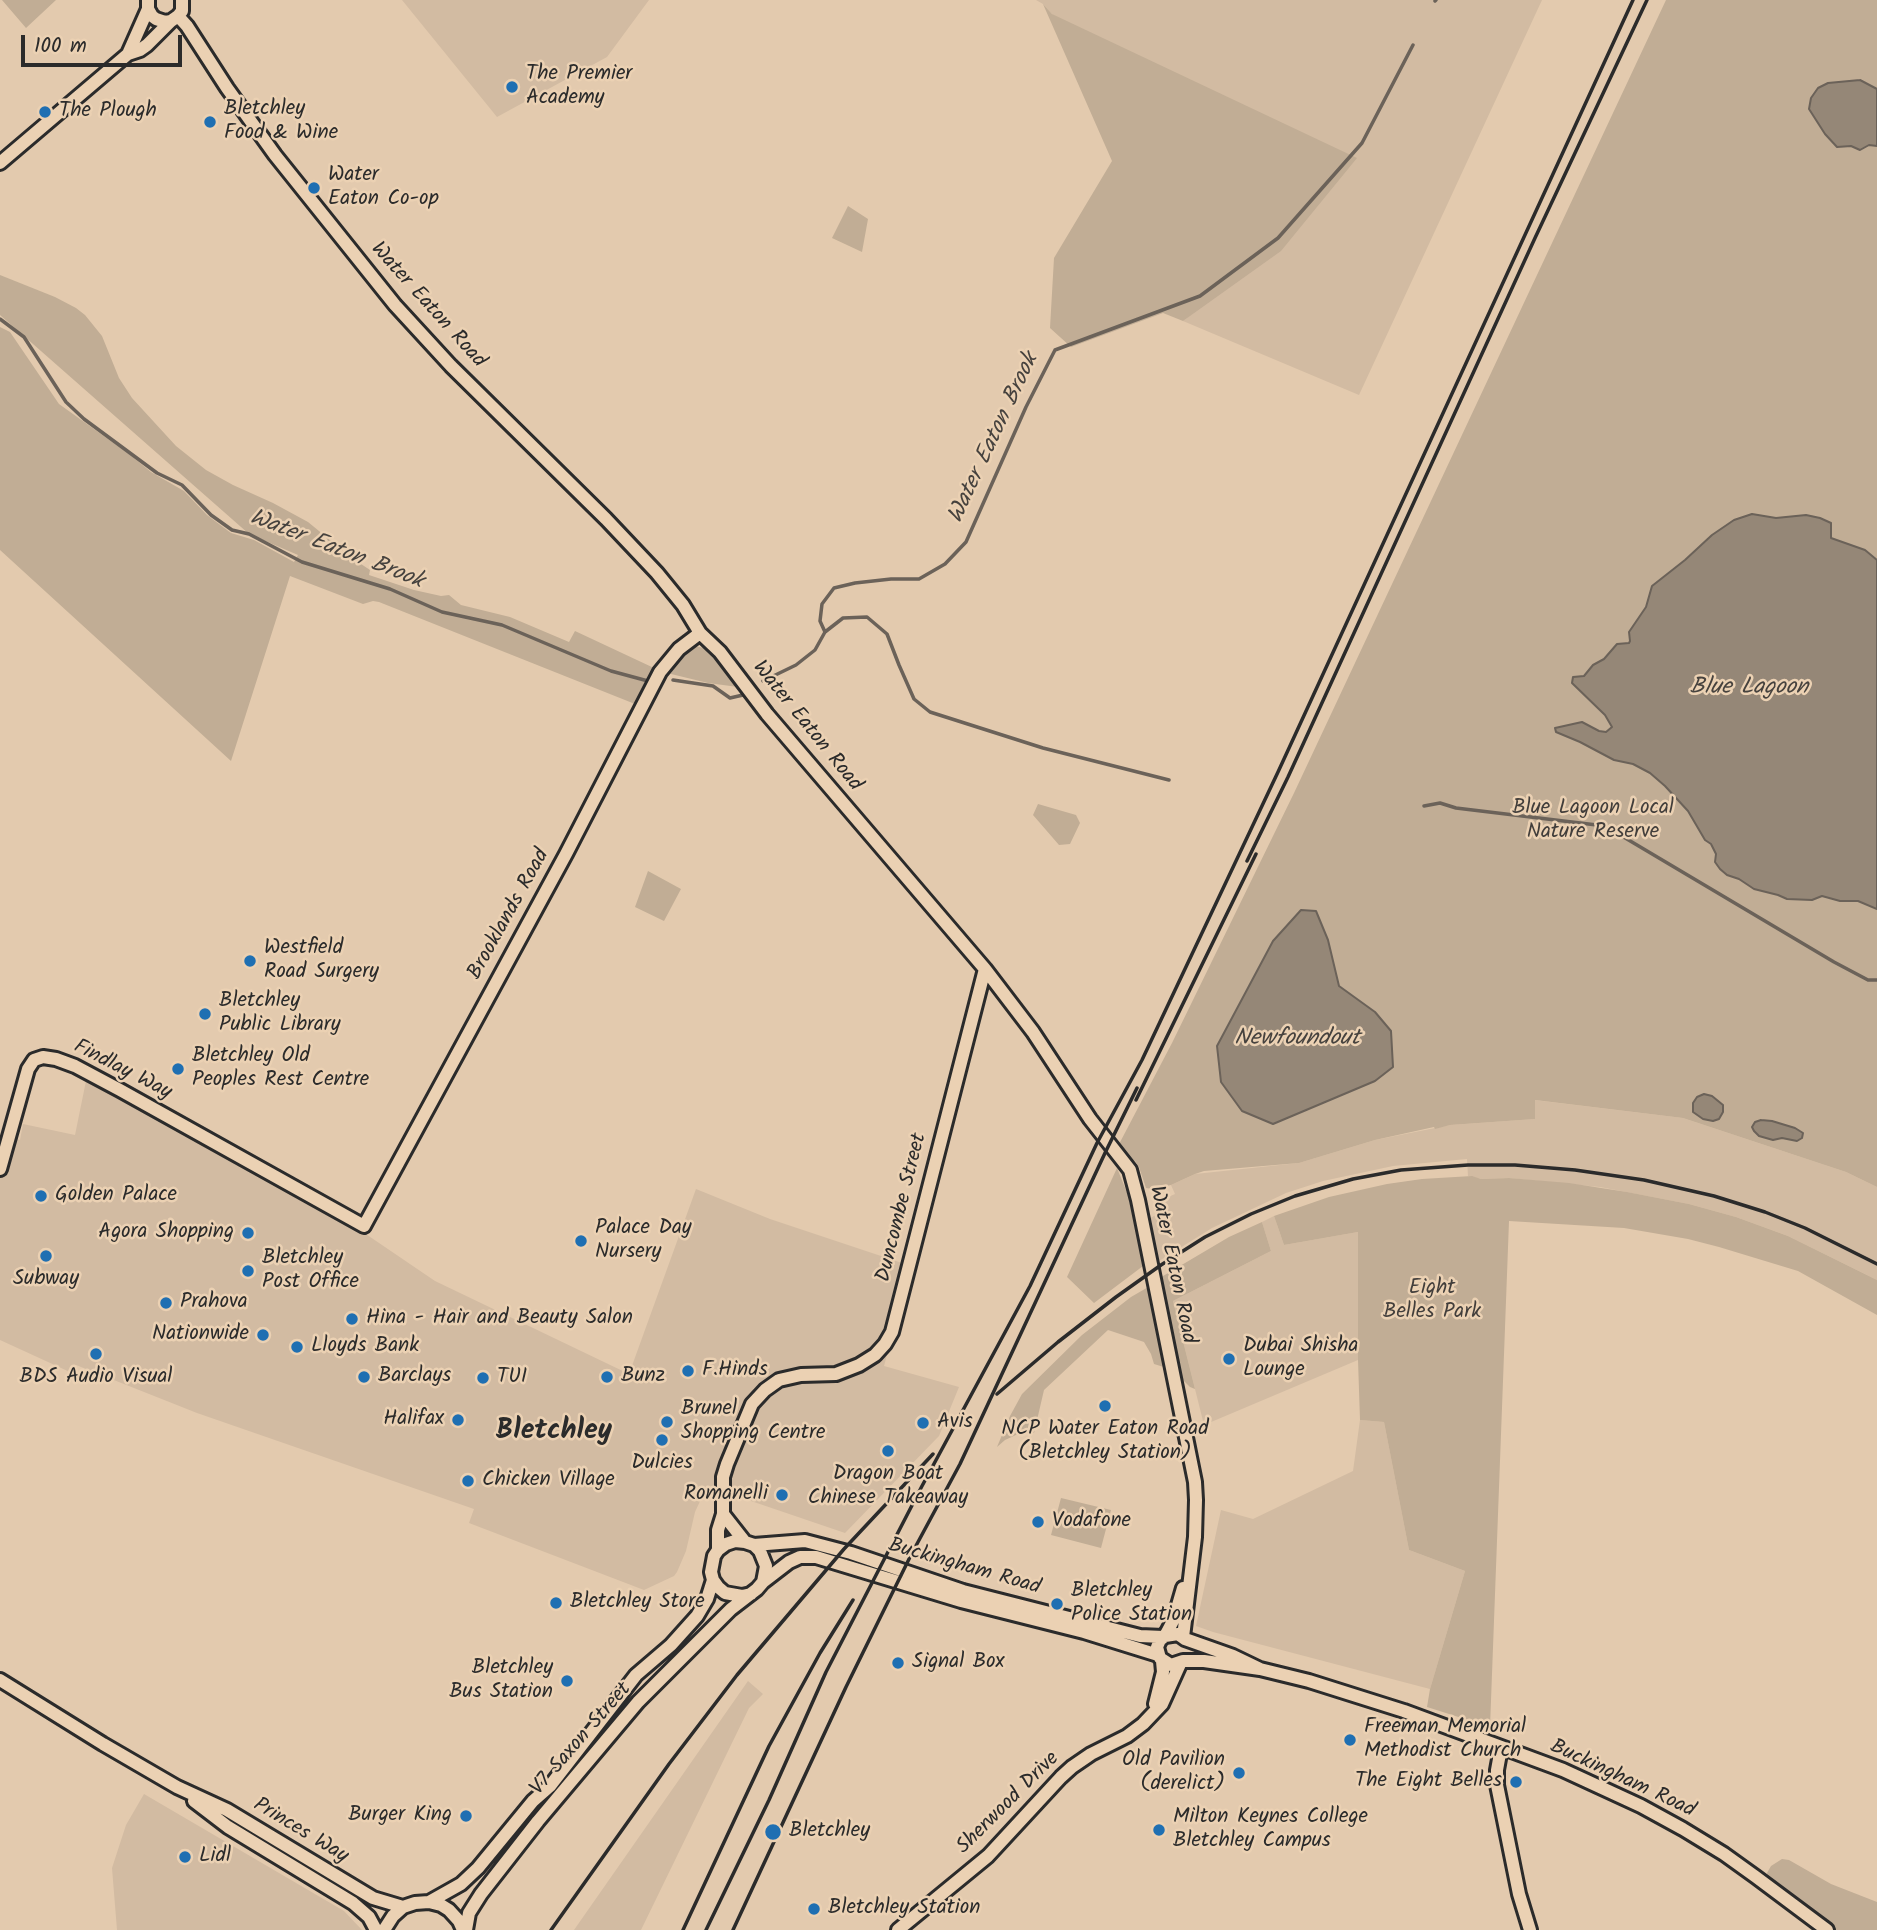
<!DOCTYPE html>
<style>
body{margin:0}
#map{position:relative;width:1877px;height:1930px;overflow:hidden;background:#e3caae;font-family:Kalam,sans-serif}
canvas{display:block}
.scale{position:absolute;left:21px;top:35px;width:161px;height:32px;box-sizing:border-box;border:4px solid #2b2b2b;border-top:0;padding-left:9px;font-size:21px;line-height:24px;white-space:nowrap;color:#2b2b2b;-webkit-text-stroke:5px #ebd1b3;paint-order:stroke}
</style>
<div id="map">
<canvas width="1877" height="1930"></canvas>
<div class="scale">100 m</div>
</div>
<script>
const ctx = document.querySelector('canvas').getContext('2d');
ctx.lineJoin = 'round';
function fillPath(path, color) { ctx.fillStyle = color; ctx.fill(path, 'evenodd'); }
const poly = rows => new Path2D(rows.map(r => 'M' + r).join(''));
function trace(path, color, width, dash) { ctx.strokeStyle = color; ctx.lineWidth = width; ctx.lineCap = dash ? 'butt' : 'round'; ctx.setLineDash(dash || []); ctx.stroke(path); }
function label(font, color, halo, rows, align = 'center') {
  ctx.font = font + ' Kalam,sans-serif'; ctx.lineWidth = 5; ctx.setLineDash([]); ctx.textBaseline = 'middle'; ctx.strokeStyle = halo; ctx.fillStyle = color; for (const [text, x, y, turn = 0] of rows) {
    ctx.save(); ctx.translate(x, y); ctx.rotate((+turn || 0) * Math.PI / 180); ctx.textAlign = isNaN(turn) ? turn : align; if (halo) ctx.strokeText(text, 0, 0); ctx.fillText(text, 0, 0); ctx.restore();
  }
}
const built = poly([
 [402,0,649,0,607,57,497,117],
 [1036,0,1542,0,1359,395,1183,321,1285,238,1052,14,1043,4],
 [87,1076,354,1226,435,1281,629,1374,696,1189,770,1219,911,1266,884,1366,959,1387,939,1436,845,1533,707,1486,695,1512,686,1551,677,1572,674,1576,644,1590,469,1523,474,1509,197,1413,76,1365,72,1373,0,1340,0,1135,20,1140,23,1124,75,1135],
 [1534,1100,1683,1118,1846,1172,1877,1187,1877,1280,1788,1236,1736,1217,1689,1204,1600,1187,1509,1178,1481,1179,1468,1176,1467,1159,1393,1166,1323,1181,1286,1193,1212,1228,1159,1261,1149,1219,1167,1208,1164,1199,1175,1194,1171,1185,1195,1174,1299,1163,1375,1140,1450,1125,1535,1119],
 [1274,1216,1284,1245,1358,1232,1358,1360,1204,1425,1173,1301,1271,1251,1262,1222],
 [1360,1420,1384,1422,1409,1550,1465,1571,1430,1689,1213,1632,1196,1626,1221,1510,1253,1519,1353,1471],
 [748,1681,763,1694,749,1708,641,1930,574,1930],
 [144,1794,344,1911,362,1930,117,1930,112,1868,126,1825]
]);
const green = poly([
 [2,0,56,0,26,28],
 [1666,0,1877,0,1877,1187,1846,1172,1683,1118,1535,1100,1535,1119,1450,1125,1435,1129,1434,1127,1375,1140,1299,1163,1204,1171,1195,1174,1171,1185,1152,1189,1146,1188,1139,1167,1135,1161,1127,1158,1117,1148,1172,1043,1294,793],
 [1043,4,1052,14,1357,158,1281,251,1183,321,1163,313,1071,347,1050,328,1054,258,1112,161],
 [848,206,868,219,862,252,832,238],
 [0,275,55,297,76,308,85,315,102,336,119,378,132,398,176,446,206,470,233,485,273,503,308,522,352,558,370,570,369,575,414,590,441,596,449,595,461,605,510,617,569,642,575,631,654,668,635,704,379,602,373,601,363,604,290,576,231,761,0,550,0,327,10,332,59,404,129,454,151,472,184,491,207,515,231,533,254,540,294,562,298,555,249,534,0,315],
 [695,646,708,649,719,660,738,687,708,683,667,673,688,649],
 [1038,804,1076,815,1080,823,1070,844,1059,845,1033,815],
 [648,871,681,889,664,921,635,907],
 [1117,1168,1134,1210,1147,1263,1094,1303,1067,1277],
 [1472,1176,1481,1179,1509,1178,1569,1183,1627,1192,1689,1204,1736,1217,1788,1236,1877,1280,1877,1315,1798,1271,1719,1247,1688,1239,1624,1228,1509,1221,1490,1727,1427,1707,1430,1689,1465,1571,1409,1550,1384,1422,1360,1420,1358,1360,1358,1232,1284,1245,1274,1216,1329,1197,1387,1184,1422,1179],
 [1262,1222,1271,1251,1173,1301,1195,1389,1190,1387,1180,1377,1158,1279,1229,1237],
 [1150,1286,1167,1368,1154,1364,1151,1354,1144,1342,1108,1330,1044,1390,1034,1433,1018,1434,1005,1440,997,1447,1010,1416,1022,1394,1082,1335,1131,1297],
 [1061,1498,1111,1510,1101,1548,1051,1535],
 [1782,1859,1789,1860,1831,1884,1877,1902,1877,1930,1835,1930,1832,1928,1769,1881,1767,1873,1771,1866]
]);
const water = poly([
 [1860,80,1877,89,1877,146,1869,145,1860,150,1851,146,1837,147,1825,134,1809,109,1811,98,1818,88,1828,83,1860,80],
 [1752,514,1776,518,1806,515,1820,518,1831,523,1831,538,1865,550,1877,560,1877,909,1858,901,1840,901,1822,896,1812,900,1787,899,1778,895,1754,889,1739,879,1727,875,1720,869,1715,862,1716,854,1711,844,1705,840,1688,811,1665,786,1650,773,1633,764,1614,760,1580,742,1556,732,1555,728,1582,722,1599,731,1606,732,1612,727,1605,715,1572,683,1573,677,1584,676,1593,665,1604,659,1617,644,1629,643,1630,641,1629,632,1646,607,1652,586,1685,560,1712,535,1734,520,1752,514],
 [1301,910,1316,911,1328,940,1339,986,1375,1012,1391,1031,1393,1067,1375,1081,1273,1124,1242,1111,1221,1082,1217,1046,1273,941,1301,910],
 [1704,1094,1712,1096,1723,1105,1723,1112,1719,1119,1713,1121,1703,1119,1693,1112,1693,1103,1697,1097,1704,1094],
 [1761,1120,1772,1121,1795,1128,1803,1133,1802,1138,1797,1141,1782,1138,1773,1140,1759,1136,1754,1131,1752,1127,1755,1122,1761,1120]
]);
const stream = poly([
 [1435,1,1436,0],
 [0,319,24,337,66,402,84,419,157,473,182,485,211,515,232,530,249,534,302,562,390,589,442,612,502,625,611,671,648,681],
 [825,632,843,618,867,617,887,634,899,665,914,699,930,712,1043,748,1169,780],
 [673,680,713,686,730,698,743,695],
 [763,681,796,665,815,650,825,632,820,621,822,604,834,588,855,583,891,579,919,579,945,564,966,542,1026,407,1055,350,1200,296,1278,238,1362,143,1413,45],
 [1424,806,1440,803,1456,808,1605,826,1834,962,1868,980,1877,980]
]);
const secondary = poly([
 [148,0,148,9,152,16,156,19,165,22,171,21,178,16,182,11,182,0],
 [178,16,187,26,227,88,275,155,395,305,451,366,606,519,657,573,683,605,700,633,720,652,767,714,985,969,1033,1032,1090,1119,1130,1170,1138,1200,1195,1482,1196,1500,1195,1537,1183,1637],
 [128,54,148,9],
 [0,163,128,54,140,50,147,45,171,21],
 [0,1169,28,1069,34,1060,43,1057,56,1059,75,1066,120,1090,364,1226,566,854,660,672,679,649,700,633],
 [723,1514,745,1542],
 [754,1545,805,1541,851,1553,963,1591,1140,1636,1163,1637],
 [718,1550,718,1530,723,1514,723,1477,727,1464,752,1404,765,1390,779,1380,801,1375,836,1374,859,1365,875,1355,885,1344,892,1332,985,969],
 [763,1582,789,1562,800,1557,816,1557,961,1601,1084,1632,1158,1655],
 [1165,1636,1174,1619,1183,1588],
 [1260,1669,1233,1656,1185,1639,1178,1634,1165,1636,1160,1640,1157,1647,1160,1658,1171,1665,1183,1661,1204,1661,1260,1669,1309,1681,1404,1711,1563,1770,1641,1806,1683,1829,1724,1854,1756,1877,1827,1930],
 [0,1680,103,1744,177,1787,227,1810,373,1898,403,1907],
 [1155,1704,1163,1672,1162,1661],
 [1501,1748,1497,1770,1497,1785,1519,1894,1530,1930],
 [194,1801,228,1827,353,1903,369,1917,376,1930],
 [429,1902,461,1884,478,1868,533,1801,550,1786,636,1675,671,1645,697,1616,707,1599,713,1580],
 [384,1930,393,1916,403,1907,415,1903,429,1902,441,1905,449,1910,459,1921,463,1930],
 [466,1930,469,1913,481,1894,538,1821,638,1702,731,1609,757,1589,763,1582,766,1566,760,1551,754,1545,745,1542,735,1541,726,1544,718,1550,714,1556,711,1572,713,1580,718,1587,725,1593,742,1596,751,1594],
 [898,1930,988,1856,1061,1777,1072,1767,1091,1754,1127,1736,1143,1724,1162,1704,1180,1664]
]);
const rail = poly([
 [1247,861,1288,777,1535,238,1647,0],
 [1136,1100,1256,854],
 [997,1394,1058,1342,1116,1297,1161,1265,1205,1237,1251,1214,1295,1196,1353,1179,1401,1170,1468,1165,1515,1165,1575,1170,1644,1180,1714,1196,1765,1212,1805,1228,1877,1264],
 [551,1930,669,1764,737,1675,844,1549,933,1454],
 [683,1930,769,1746,820,1653,853,1600],
 [706,1930,769,1800,826,1672,922,1486,1030,1286,1097,1143,1142,1060,1278,772,1633,0],
 [733,1930,846,1687,911,1555,960,1464,1105,1153,1137,1088]
]);
const markers = [
 [512,87,7,"#1f6fb2"],
 [45,112,7,"#1f6fb2"],
 [210,122,7,"#1f6fb2"],
 [314,188,7,"#1f6fb2"],
 [250,961,7,"#1f6fb2"],
 [205,1014,7,"#1f6fb2"],
 [178,1069,7,"#1f6fb2"],
 [41,1196,7,"#1f6fb2"],
 [248,1233,7,"#1f6fb2"],
 [581,1241,7,"#1f6fb2"],
 [46,1256,7,"#1f6fb2"],
 [248,1271,7,"#1f6fb2"],
 [166,1303,7,"#1f6fb2"],
 [352,1319,7,"#1f6fb2"],
 [263,1335,7,"#1f6fb2"],
 [297,1347,7,"#1f6fb2"],
 [96,1354,7,"#1f6fb2"],
 [1229,1359,7,"#1f6fb2"],
 [688,1371,7,"#1f6fb2"],
 [364,1377,7,"#1f6fb2"],
 [607,1377,7,"#1f6fb2"],
 [483,1378,7,"#1f6fb2"],
 [1105,1406,7,"#1f6fb2"],
 [458,1420,7,"#1f6fb2"],
 [667,1422,7,"#1f6fb2"],
 [923,1423,7,"#1f6fb2"],
 [662,1440,7,"#1f6fb2"],
 [888,1451,7,"#1f6fb2"],
 [468,1481,7,"#1f6fb2"],
 [782,1495,7,"#1f6fb2"],
 [1038,1522,7,"#1f6fb2"],
 [556,1603,7,"#1f6fb2"],
 [1057,1604,7,"#1f6fb2"],
 [898,1663,7,"#1f6fb2"],
 [567,1681,7,"#1f6fb2"],
 [1350,1740,7,"#1f6fb2"],
 [1239,1773,7,"#1f6fb2"],
 [1516,1782,7,"#1f6fb2"],
 [466,1816,7,"#1f6fb2"],
 [1159,1830,7,"#1f6fb2"],
 [773,1832,9,"#1f6fb2"],
 [185,1857,7,"#1f6fb2"],
 [814,1909,7,"#1f6fb2"]
];
const poiNames = [
 ["The Premier",526,75],
 ["Academy",526,99],
 ["Bletchley",224,110],
 ["Food & Wine",224,134],
 ["The Plough",59,112],
 ["Water",328,176],
 ["Eaton Co-op",328,200],
 ["Westfield",264,949],
 ["Road Surgery",264,973],
 ["Bletchley",219,1002],
 ["Public Library",219,1026],
 ["Bletchley Old",192,1057],
 ["Peoples Rest Centre",192,1081],
 ["Golden Palace",55,1196],
 ["Palace Day",595,1229],
 ["Nursery",595,1253],
 ["Agora Shopping",234,1233,"right"],
 ["Bletchley",262,1259],
 ["Post Office",262,1283],
 ["Subway",46,1280,"center"],
 ["Prahova",180,1303],
 ["Hina - Hair and Beauty Salon",366,1319],
 ["Nationwide",249,1335,"right"],
 ["Lloyds Bank",311,1347],
 ["Dubai Shisha",1243,1347],
 ["Lounge",1243,1371],
 ["F.Hinds",702,1371],
 ["Barclays",378,1377],
 ["Bunz",621,1377],
 ["BDS Audio Visual",96,1378,"center"],
 ["TUI",497,1378],
 ["Brunel",681,1410],
 ["Shopping Centre",681,1434],
 ["Halifax",444,1420,"right"],
 ["Avis",937,1423],
 ["NCP Water Eaton Road",1105,1430,"center"],
 ["(Bletchley Station)",1105,1454,"center"],
 ["Dulcies",662,1464,"center"],
 ["Dragon Boat",888,1475,"center"],
 ["Chinese Takeaway",888,1499,"center"],
 ["Chicken Village",482,1481],
 ["Romanelli",768,1495,"right"],
 ["Vodafone",1052,1522],
 ["Bletchley",1071,1592],
 ["Police Station",1071,1616],
 ["Bletchley Store",570,1603],
 ["Signal Box",912,1663],
 ["Bletchley",553,1669,"right"],
 ["Bus Station",553,1693,"right"],
 ["Freeman Memorial",1364,1728],
 ["Methodist Church",1364,1752],
 ["Old Pavilion",1225,1761,"right"],
 ["(derelict)",1225,1785,"right"],
 ["The Eight Belles",1502,1782,"right"],
 ["Burger King",452,1816,"right"],
 ["Milton Keynes College",1173,1818],
 ["Bletchley Campus",1173,1842],
 ["Bletchley",789,1832],
 ["Lidl",199,1857],
 ["Bletchley Station",828,1909]
];
const streetNames = [
 ["Water Eaton Road",427,306,48],
 ["Water Eaton Road",806,727,51],
 ["Brooklands Road",510,915,-61],
 ["Findlay Way",122,1071,27],
 ["Duncombe Street",903,1208,-76],
 ["Water Eaton Road",1171,1265,78],
 ["Buckingham Road",964,1568,16],
 ["V7 Saxon Street",582,1740,-49],
 ["Buckingham Road",1622,1780,25],
 ["Sherwood Drive",1009,1804,-45],
 ["Princes Way",300,1832,31]
];
const parkNames = [
 ["Blue Lagoon Local",1593,809],
 ["Nature Reserve",1593,833],
 ["Eight",1432,1289],
 ["Belles Park",1432,1313]
];
const waterNames = [
 ["Water Eaton Brook",995,439,-65],
 ["Water Eaton Brook",336,551,21],
 ["Blue Lagoon",1749,689],
 ["Newfoundout",1297,1040]
];
const districtNames = [
 ["Bletchley",554,1433]
];
fillPath(built, '#d2bba2');
fillPath(green, '#c1ad95');
fillPath(water, '#958777');
trace(water, '#6b6259', 2);
trace(stream, '#6b6259', 3.5);
trace(secondary, '#2b2b2b', 18);
trace(secondary, '#ebd1b3', 12);
trace(rail, '#2b2b2b', 3.5);
for (const [x, y, r, color] of markers) { const dot = new Path2D(); dot.arc(x, y, r, 0, 2 * Math.PI); ctx.fillStyle = color; ctx.fill(dot); trace(dot, '#ebd1b3', 2.5); }
label('21px', '#2b2b2b', '#ebd1b3', poiNames, 'left');
label('21px', '#2b2b2b', '#ebd1b3', streetNames);
label('21px', '#423e3b', '#ebd1b3', parkNames);
label('italic 23px', '#46423e', '#ebd1b3', waterNames);
label('bold 28px', '#2b2b2b', '#ebd1b3', districtNames);
</script>
